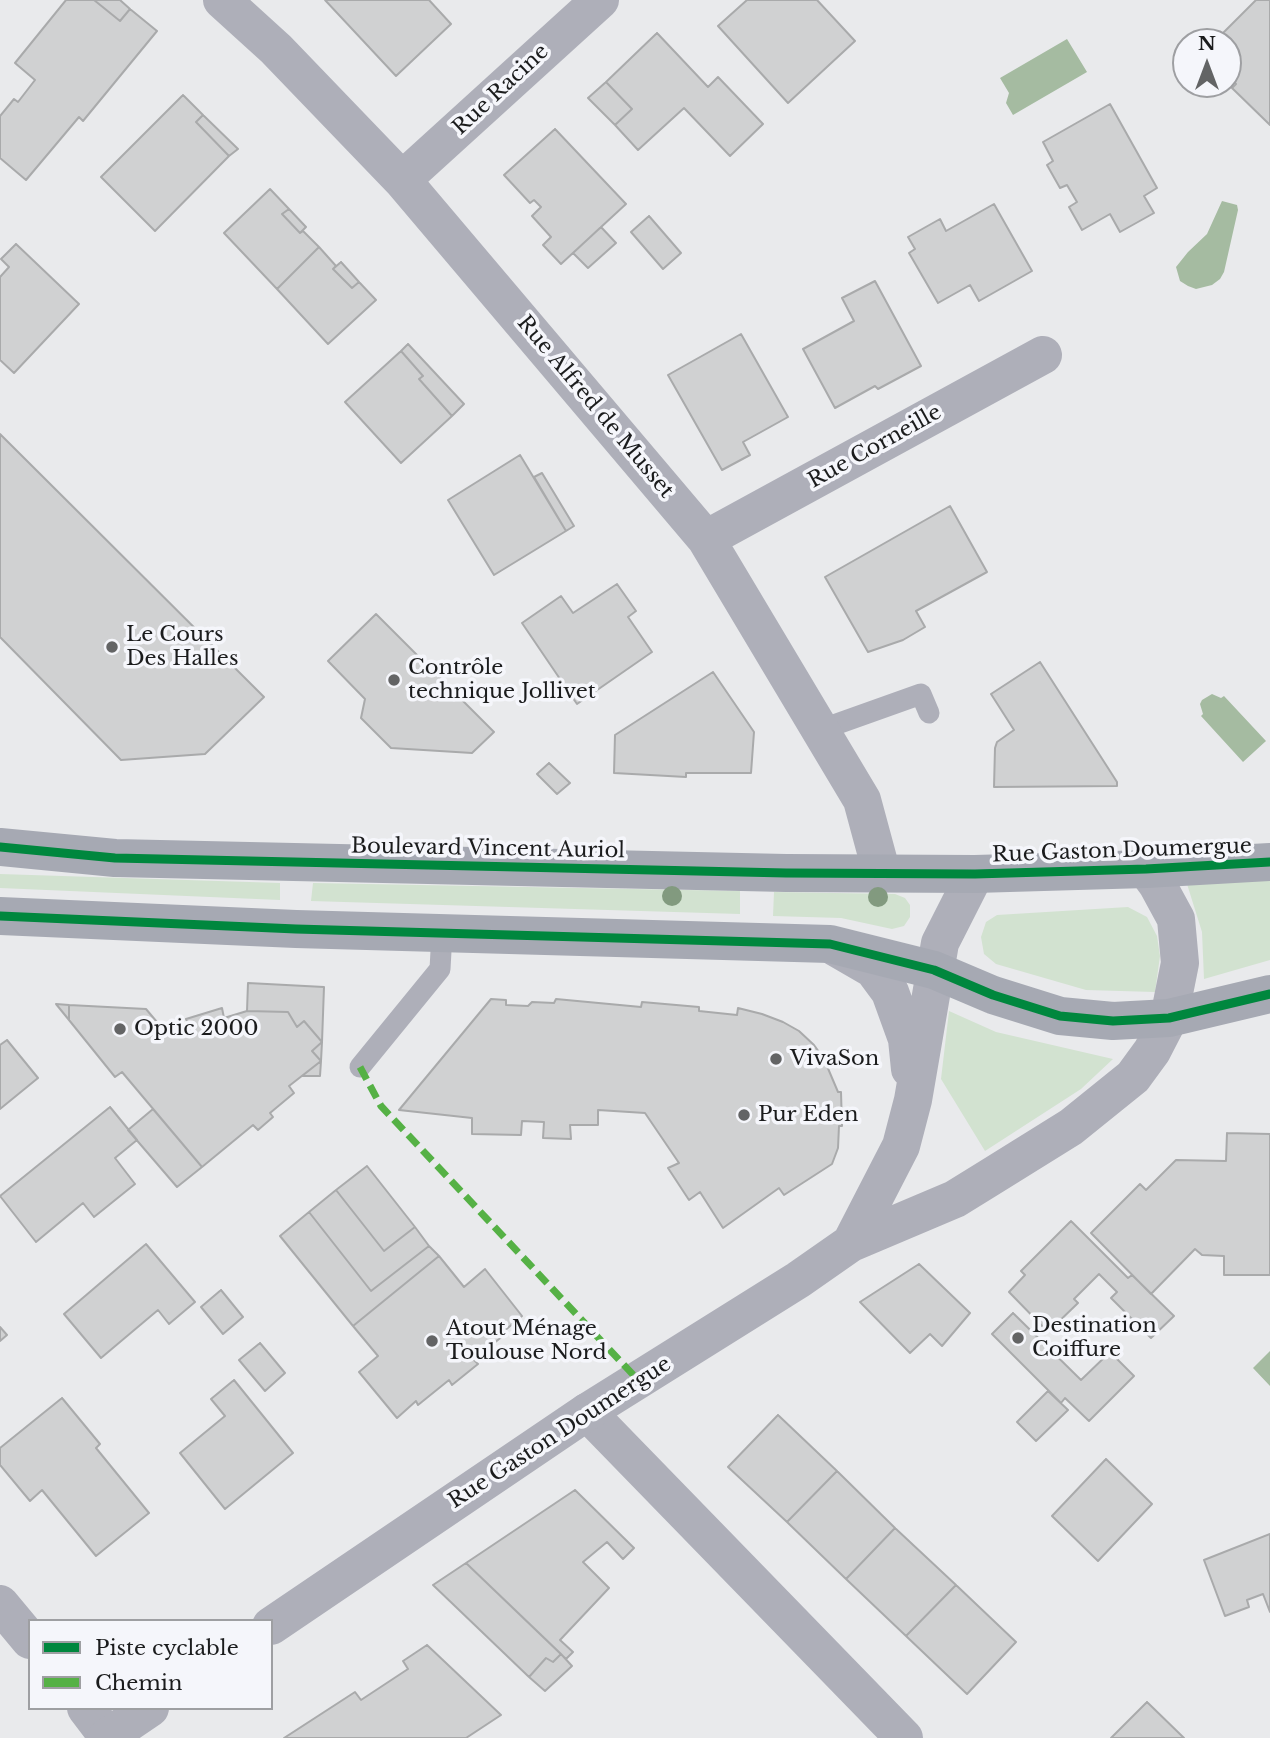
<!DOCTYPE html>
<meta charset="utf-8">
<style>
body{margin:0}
#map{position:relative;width:1270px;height:1738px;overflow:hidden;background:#e9eaec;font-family:"Libre Baskerville",serif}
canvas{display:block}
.legend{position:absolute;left:28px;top:1619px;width:245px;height:91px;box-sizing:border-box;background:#f5f6fb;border:2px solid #9e9fa2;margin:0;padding:9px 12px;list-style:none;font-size:21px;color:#1b1c1d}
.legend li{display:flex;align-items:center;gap:14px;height:35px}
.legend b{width:35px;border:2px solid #9e9fa2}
.north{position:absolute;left:1172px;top:28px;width:70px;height:70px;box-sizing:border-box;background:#f5f6fb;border:2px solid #9e9fa2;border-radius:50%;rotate:0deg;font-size:19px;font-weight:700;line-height:28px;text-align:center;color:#1b1c1d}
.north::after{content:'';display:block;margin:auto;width:24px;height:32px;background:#636465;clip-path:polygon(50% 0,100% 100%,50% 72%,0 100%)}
</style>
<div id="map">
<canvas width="1270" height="1738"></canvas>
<ul class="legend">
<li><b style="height:9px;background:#00873e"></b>Piste cyclable</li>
<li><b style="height:9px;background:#55b145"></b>Chemin</li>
</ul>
<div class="north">N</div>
</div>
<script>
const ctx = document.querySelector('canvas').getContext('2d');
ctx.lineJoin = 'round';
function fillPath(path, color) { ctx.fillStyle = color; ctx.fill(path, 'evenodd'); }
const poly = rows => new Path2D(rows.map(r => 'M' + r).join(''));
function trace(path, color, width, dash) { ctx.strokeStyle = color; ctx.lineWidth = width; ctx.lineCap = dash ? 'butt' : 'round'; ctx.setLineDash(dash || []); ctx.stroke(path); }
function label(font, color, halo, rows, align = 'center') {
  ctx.font = font + ' "Libre Baskerville",serif'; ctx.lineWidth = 7; ctx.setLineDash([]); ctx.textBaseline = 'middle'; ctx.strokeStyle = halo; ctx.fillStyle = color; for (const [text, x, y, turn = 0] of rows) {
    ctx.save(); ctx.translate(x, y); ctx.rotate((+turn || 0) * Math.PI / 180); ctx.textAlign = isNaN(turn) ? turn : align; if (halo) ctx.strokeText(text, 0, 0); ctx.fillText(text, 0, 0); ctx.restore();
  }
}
const green = poly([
 [0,874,280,883,280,900,0,888],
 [1270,878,1270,960,1204,979,1202,932,1187,884],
 [313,883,740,891,740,914,311,901],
 [774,892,895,894,905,898,910,905,910,917,904,926,892,929,841,918,773,916],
 [1128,907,1147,917,1157,936,1160,956,1155,992,1086,990,996,964,984,954,981,937,986,922,997,915],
 [949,1011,996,1032,1113,1059,1081,1089,985,1151,941,1079]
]);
const water = poly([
 [1067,39,1087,72,1013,115,1006,103,1009,93,1000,78],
 [1222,201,1237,205,1238,210,1224,272,1220,279,1212,285,1196,289,1188,286,1180,281,1176,267,1188,252,1207,234],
 [1212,694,1221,698,1224,696,1266,741,1243,762,1201,716,1203,714,1200,704,1202,700],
 [1270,1351,1270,1386,1253,1368]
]);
const building = poly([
 [66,0,94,0,120,21,130,9,157,31,83,121,79,117,26,180,0,158,0,116,14,99,18,102,35,80,15,63,66,0],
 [94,0,120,0,130,9,120,21,94,0],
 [325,0,429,0,451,24,396,76,325,0],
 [747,0,817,0,855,41,788,103,718,26,747,0],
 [1256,0,1270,0,1270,125,1232,88,1236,84,1228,76,1228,42,1214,42,1256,0],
 [657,33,708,87,718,77,763,124,730,156,684,108,638,150,615,125,632,109,606,82,657,33],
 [606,82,632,109,615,125,588,98,606,82],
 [183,95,203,115,196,122,229,156,155,231,101,177,183,95],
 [1110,104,1157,188,1144,196,1154,213,1120,232,1110,214,1082,230,1069,207,1077,202,1067,185,1060,188,1047,165,1053,161,1043,142,1110,104],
 [203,115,238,149,229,156,196,122,203,115],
 [555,129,626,204,561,264,543,245,551,237,532,216,541,207,534,200,530,203,504,175,555,129],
 [270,189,289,209,282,214,300,233,303,231,319,247,277,289,224,233,270,189],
 [994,204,1032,271,979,301,970,285,938,303,909,253,915,249,908,237,940,219,946,231,994,204],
 [289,209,306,227,300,233,282,214,289,209],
 [649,216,681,253,663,269,631,232,649,216],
 [601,227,616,243,588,268,573,253,601,227],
 [16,244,79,304,14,373,0,360,0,277,9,267,1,259,16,244],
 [319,247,336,266,333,269,352,288,359,282,376,300,328,344,277,289,319,247],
 [341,262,359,282,352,288,333,269,341,262],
 [875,281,921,366,878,389,875,386,835,408,803,349,854,321,842,298,875,281],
 [741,334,788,417,743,442,750,455,722,470,668,375,741,334],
 [408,344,464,404,452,416,419,379,423,376,401,351,408,344],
 [401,351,423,376,419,379,452,416,401,463,345,402,401,351],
 [0,434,264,697,205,754,121,760,0,637,0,434],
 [520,455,566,531,494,575,448,500,520,455],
 [542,473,574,526,566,531,534,477,542,473],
 [950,506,987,572,916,611,925,627,903,640,868,652,825,577,950,506],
 [617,584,636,611,628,617,652,652,577,704,522,623,561,596,573,613,617,584],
 [376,614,494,732,472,753,391,748,361,718,365,699,328,661,376,614],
 [1040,662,1117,782,1117,786,994,787,995,748,997,742,1014,730,991,694,1040,662],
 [713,672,754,732,751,773,686,773,686,777,614,773,615,735,713,672],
 [549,763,570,783,557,794,537,774,549,763],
 [248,983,324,987,322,1042,304,1021,297,1027,288,1012,247,1011,248,983],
 [491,999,506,1000,506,1005,528,1006,532,1002,554,1003,556,999,641,1007,642,1002,699,1007,699,1011,737,1015,738,1008,762,1014,783,1022,799,1031,814,1045,824,1059,838,1092,841,1092,842,1126,839,1126,838,1148,832,1164,784,1195,779,1188,723,1228,700,1192,689,1200,668,1168,679,1163,645,1113,598,1110,598,1125,570,1125,571,1139,543,1138,544,1122,522,1121,521,1135,472,1134,472,1118,399,1110,491,999],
 [56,1004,69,1005,69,1020,56,1004],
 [69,1005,146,1009,167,1034,190,1028,186,1019,222,1008,224,1018,247,1011,288,1012,297,1027,304,1021,322,1042,312,1051,321,1061,289,1086,294,1093,270,1113,273,1117,258,1130,253,1125,202,1167,122,1072,115,1077,69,1020,69,1005],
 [7,1040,38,1078,0,1109,0,1045,7,1040],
 [322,1042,321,1061,312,1051,322,1042],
 [321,1061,320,1076,302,1076,321,1061],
 [110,1107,137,1140,115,1158,135,1184,94,1217,83,1203,36,1242,0,1196,110,1107],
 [153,1109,202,1167,177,1187,128,1130,153,1109],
 [1227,1133,1270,1134,1270,1275,1224,1275,1224,1256,1202,1255,1195,1249,1151,1294,1091,1233,1140,1184,1146,1190,1176,1160,1226,1161,1227,1133],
 [367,1166,415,1227,384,1251,336,1190,367,1166],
 [336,1190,384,1251,415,1227,429,1246,371,1291,309,1212,336,1190],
 [309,1212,371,1291,429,1246,439,1256,353,1326,280,1236,309,1212],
 [1071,1221,1128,1278,1132,1275,1174,1316,1151,1338,1111,1298,1117,1292,1099,1274,1074,1299,1078,1303,1048,1332,1009,1292,1025,1275,1021,1271,1071,1221],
 [146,1244,195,1302,169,1324,158,1310,101,1358,64,1314,146,1244],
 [439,1256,464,1287,485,1269,522,1316,503,1332,505,1334,474,1360,478,1364,452,1385,449,1380,418,1405,416,1401,397,1418,359,1372,378,1356,353,1326,439,1256],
 [919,1264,970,1313,942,1346,930,1334,910,1353,860,1302,919,1264],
 [221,1290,243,1317,223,1334,201,1307,221,1290],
 [1013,1313,1081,1380,1110,1352,1134,1376,1089,1421,1065,1398,1061,1403,992,1334,1013,1313],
 [0,1327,7,1335,0,1341,0,1327],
 [260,1343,285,1373,265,1391,239,1360,260,1343],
 [234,1380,293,1453,225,1509,180,1453,225,1416,211,1399,234,1380],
 [1048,1391,1068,1410,1036,1441,1017,1422,1048,1391],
 [62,1398,100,1444,96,1448,149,1513,96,1556,42,1490,30,1501,0,1465,0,1448,62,1398],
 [778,1415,837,1471,787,1522,728,1467,778,1415],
 [1106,1459,1152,1504,1098,1561,1052,1516,1106,1459],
 [837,1471,895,1528,846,1579,787,1522,837,1471],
 [575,1490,634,1548,623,1559,607,1542,583,1562,609,1588,560,1640,573,1652,566,1659,466,1563,575,1490],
 [895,1528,956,1585,906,1636,846,1579,895,1528],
 [1270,1534,1270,1612,1263,1594,1247,1600,1249,1607,1225,1616,1204,1560,1270,1534],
 [466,1563,561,1654,553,1662,546,1658,529,1677,433,1585,466,1563],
 [956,1585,1016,1642,967,1694,906,1636,956,1585],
 [427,1645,501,1715,466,1738,284,1738,355,1692,361,1700,408,1669,403,1661,427,1645],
 [561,1654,572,1666,545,1691,529,1677,546,1658,553,1662,561,1654],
 [1147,1702,1184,1738,1111,1738,1147,1702]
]);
const service = poly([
 [820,730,921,694,929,713],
 [360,1067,440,969,442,933]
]);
const minor = poly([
 [222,0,276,49,402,180,706,539,862,800,882,874],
 [402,180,600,0],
 [706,539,1043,355],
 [587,1412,904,1738],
 [0,1604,30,1640],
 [86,1708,108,1737]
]);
const tertiary = poly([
 [835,947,873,969,890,992,907,1039,910,1069],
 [851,1243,901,1146,913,1100,940,943,975,874],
 [271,1626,587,1412,798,1280,851,1243,955,1199,989,1178,1071,1127,1133,1077,1152,1051,1169,1018,1180,963,1176,919,1157,884,1146,869],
 [106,1738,150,1708]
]);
const primary = poly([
 [0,847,115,858,786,873,975,874,1146,869,1270,862],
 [0,916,296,929,830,944,934,970,993,995,1060,1016,1113,1021,1169,1018,1270,994]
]);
const quiet = poly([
 [360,1067,381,1106,638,1380]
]);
const cycleway = poly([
 [0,847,115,858,786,873,975,874,1146,869,1270,862],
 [0,916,296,929,830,944,934,970,993,995,1060,1016,1113,1021,1169,1018,1270,994]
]);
const trees = [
 [672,896],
 [878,897]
];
const markers = [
 [112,647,7,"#636465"],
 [394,680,7,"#636465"],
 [120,1029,7,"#636465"],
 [776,1059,7,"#636465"],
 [744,1115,7,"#636465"],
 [1018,1338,7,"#636465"],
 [432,1341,7,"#636465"]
];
const streetNames = [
 ["Rue Racine",501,90,-43],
 ["Rue Alfred de Musset",595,407,50],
 ["Rue Corneille",875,447,-29],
 ["Boulevard Vincent Auriol",488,849,1],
 ["Rue Gaston Doumergue",1122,851,-2],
 ["Rue Gaston Doumergue",560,1433,-33]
];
const poiNames = [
 ["Le Cours",126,635],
 ["Des Halles",126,659],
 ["Contrôle",408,668],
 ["technique Jollivet",408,692],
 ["Optic 2000",134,1029],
 ["VivaSon",790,1059],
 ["Pur Eden",758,1115],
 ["Destination",1032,1326],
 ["Coiffure",1032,1350],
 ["Atout Ménage",446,1329],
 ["Toulouse Nord",446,1353]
];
fillPath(green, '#d2e2d0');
fillPath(water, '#a5bba1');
fillPath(building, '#d0d1d2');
trace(building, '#a9aaab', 2);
trace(service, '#aeafb9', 21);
trace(minor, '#aeafb9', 38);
trace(tertiary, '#aeafb9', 38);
trace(primary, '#a6a9b3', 38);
trace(quiet, '#55b145', 7, [14, 7]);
trace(cycleway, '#00873e', 9);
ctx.fillStyle = '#829a7f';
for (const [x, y] of trees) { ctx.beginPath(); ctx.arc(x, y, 10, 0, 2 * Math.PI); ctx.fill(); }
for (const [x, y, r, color] of markers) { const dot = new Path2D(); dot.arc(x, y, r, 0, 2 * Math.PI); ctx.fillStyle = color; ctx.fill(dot); trace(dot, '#f5f6fb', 2.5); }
label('21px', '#1b1c1d', '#f5f6fb', streetNames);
label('21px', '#1b1c1d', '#f5f6fb', poiNames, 'left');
</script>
